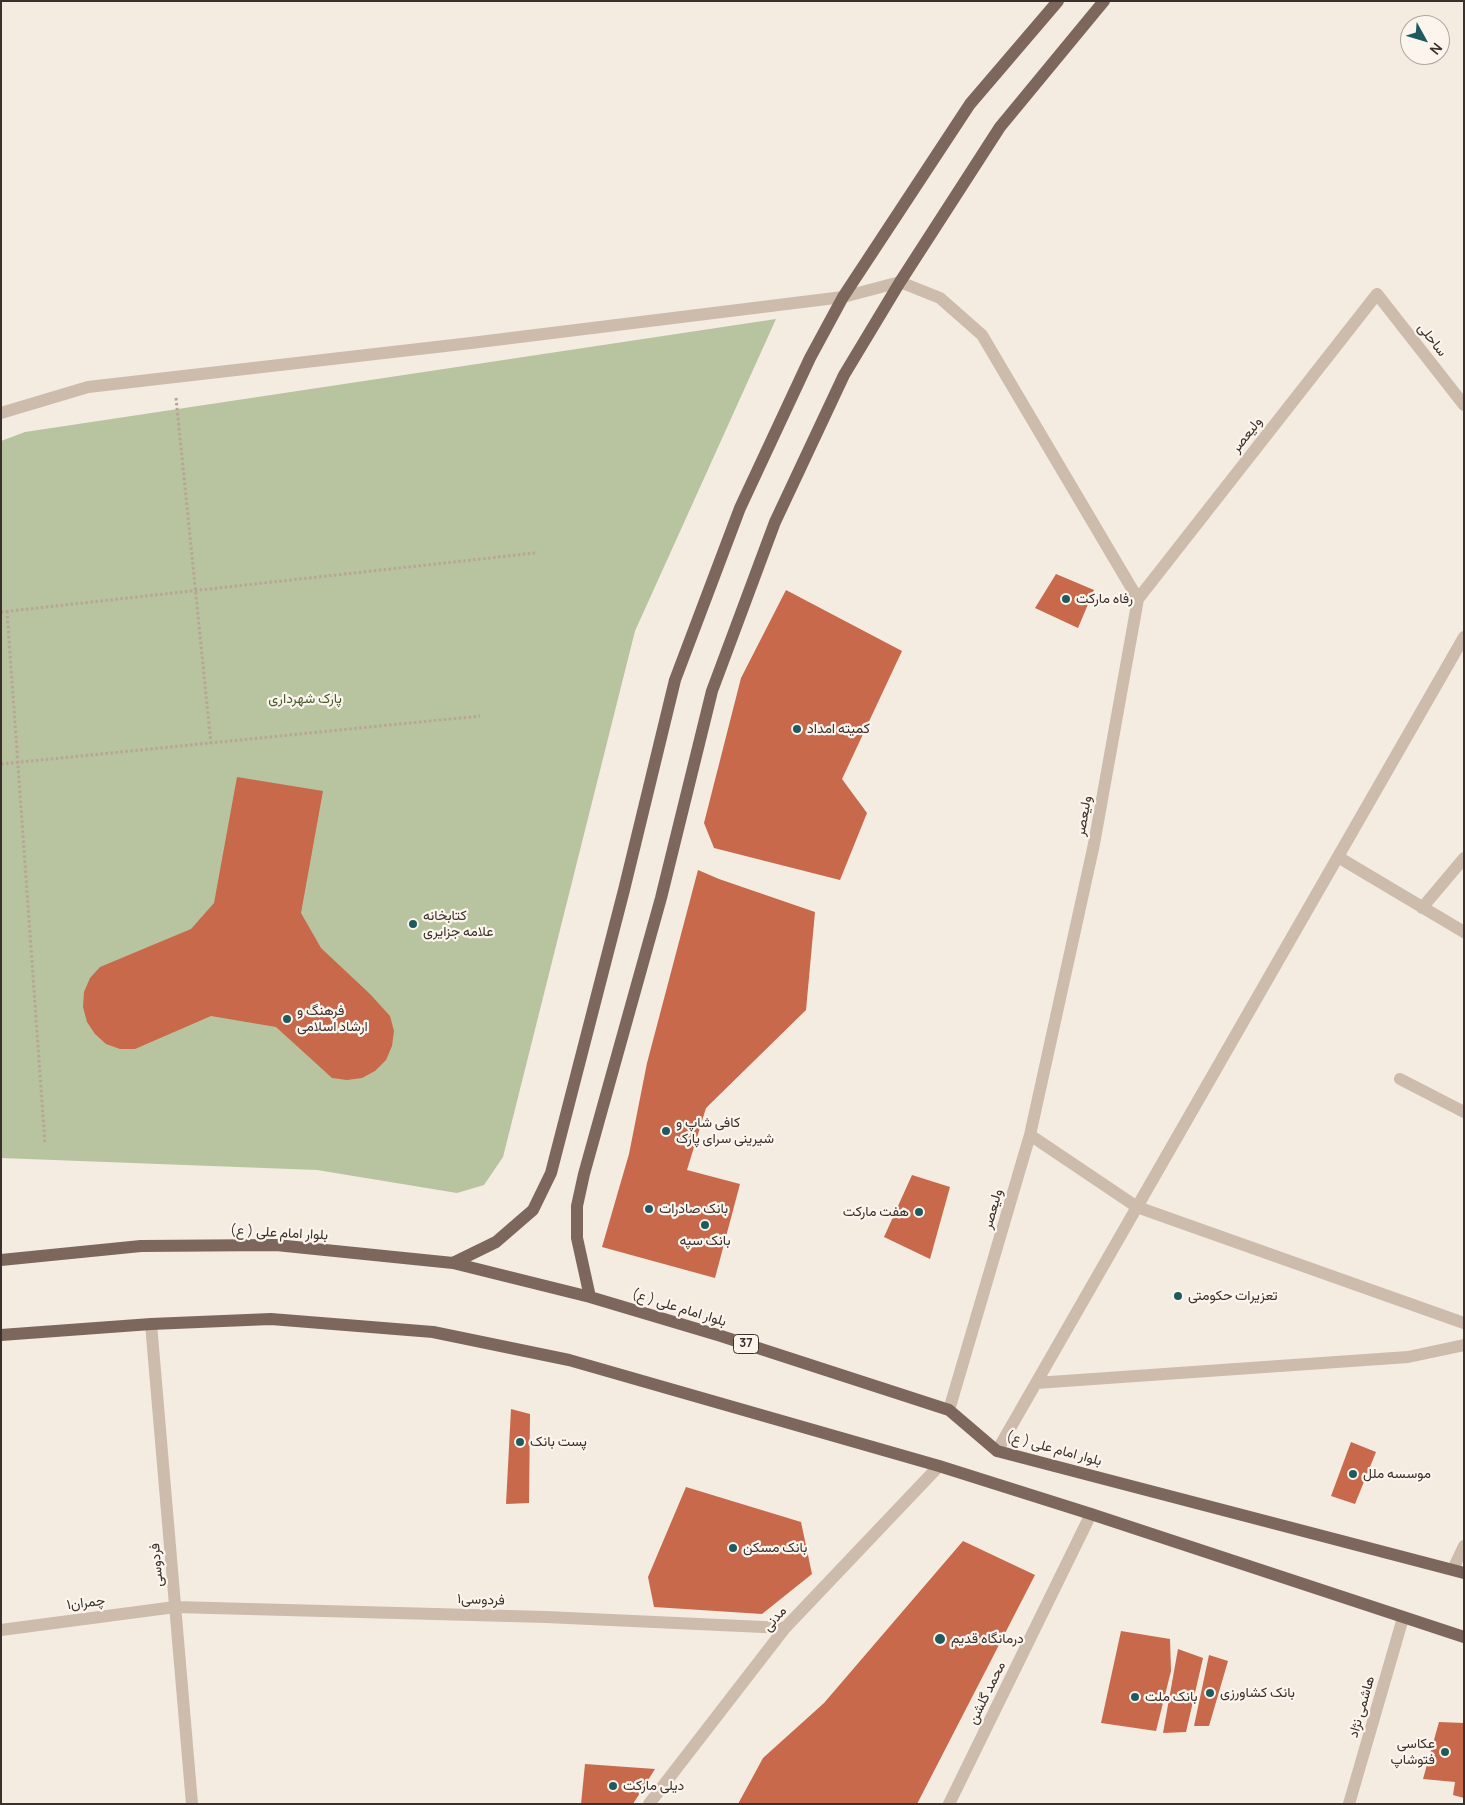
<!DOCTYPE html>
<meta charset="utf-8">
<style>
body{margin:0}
#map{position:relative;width:1465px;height:1805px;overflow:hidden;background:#f4ebe1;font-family:Manrope,sans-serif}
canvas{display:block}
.frame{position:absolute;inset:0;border:2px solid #3b302b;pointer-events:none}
.north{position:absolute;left:1400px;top:15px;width:50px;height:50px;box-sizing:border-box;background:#fbf5ee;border:1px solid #aea6a0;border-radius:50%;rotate:129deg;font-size:14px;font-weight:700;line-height:20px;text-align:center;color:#3b302b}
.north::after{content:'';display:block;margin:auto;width:18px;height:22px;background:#1f5a5e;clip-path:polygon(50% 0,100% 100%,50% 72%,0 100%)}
</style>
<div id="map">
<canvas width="1465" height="1805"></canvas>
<div class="frame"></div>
<div class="north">N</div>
</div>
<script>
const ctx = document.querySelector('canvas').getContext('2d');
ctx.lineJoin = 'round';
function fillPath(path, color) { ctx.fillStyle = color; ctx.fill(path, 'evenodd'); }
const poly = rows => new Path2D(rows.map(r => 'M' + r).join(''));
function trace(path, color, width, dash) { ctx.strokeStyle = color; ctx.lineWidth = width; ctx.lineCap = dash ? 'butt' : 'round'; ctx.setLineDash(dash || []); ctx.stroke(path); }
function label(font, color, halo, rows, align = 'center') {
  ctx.font = font + ' Manrope,Vazirmatn,sans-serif'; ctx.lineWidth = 4.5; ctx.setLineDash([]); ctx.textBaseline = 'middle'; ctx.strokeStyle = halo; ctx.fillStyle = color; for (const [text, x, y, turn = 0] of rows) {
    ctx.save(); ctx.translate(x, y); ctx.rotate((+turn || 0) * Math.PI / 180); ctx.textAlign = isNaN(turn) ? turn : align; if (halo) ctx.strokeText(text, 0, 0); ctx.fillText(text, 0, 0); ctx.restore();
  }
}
const green = poly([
 [776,319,635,631,503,1157,484,1185,457,1193,317,1170,1,1158,1,441,25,432]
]);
const building = poly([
 [1056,574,1094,590,1078,628,1035,608],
 [786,590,902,651,842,779,867,813,840,880,714,848,704,823,741,678],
 [237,777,323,791,301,913,321,948,370,994,390,1016,394,1031,392,1046,386,1060,375,1071,362,1078,347,1080,332,1078,276,1027,211,1016,135,1049,120,1049,106,1044,95,1034,87,1022,83,1007,84,992,90,978,100,967,191,929,214,903],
 [698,870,719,879,815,912,806,1010,706,1108,687,1170,740,1184,715,1278,602,1247,629,1154,647,1063],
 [912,1175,950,1187,930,1259,884,1237],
 [511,1409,530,1414,529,1503,506,1504],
 [1351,1442,1376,1452,1355,1504,1331,1496],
 [686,1487,801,1522,812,1574,762,1614,654,1607,648,1577],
 [963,1541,1035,1575,917,1804,738,1804,763,1758,824,1703],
 [1121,1631,1170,1639,1171,1671,1156,1731,1101,1723],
 [1178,1649,1203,1658,1186,1732,1163,1733],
 [1209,1655,1228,1661,1209,1726,1194,1726],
 [1439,1722,1464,1723,1464,1798,1453,1795,1455,1782,1423,1779],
 [585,1764,655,1769,633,1804,581,1804]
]);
const path = poly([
 [176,398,211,744],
 [7,611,45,1144],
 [1,612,535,553],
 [1,764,480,716]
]);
const minor = poly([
 [1,413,88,387,471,343,843,297,900,282,940,298,982,335,1138,599],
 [1338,857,1464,932],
 [1422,908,1464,858],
 [1400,1079,1464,1112],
 [1030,1135,1137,1207,1464,1323],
 [151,1324,192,1804],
 [1036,1383,1408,1357,1464,1345],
 [949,1410,1030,1135,1094,844,1138,599,1377,294,1464,405],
 [997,1451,1464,637],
 [1453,1569,1464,1546],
 [1,1630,175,1607,546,1617,785,1628],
 [649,1804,785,1628,939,1466],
 [949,1804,1091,1514],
 [1349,1804,1403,1618]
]);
const major = poly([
 [1,1260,141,1246,276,1245,453,1263,590,1297,721,1336,949,1410,997,1451,1464,1573],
 [453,1263,496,1242,533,1210,551,1173,624,890,675,680,740,508,810,358,843,297,970,104,1058,1],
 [590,1297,577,1238,577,1206,584,1174,661,898,712,691,775,522,844,375,900,282,1000,127,1104,1],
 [1,1335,151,1324,271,1319,433,1332,569,1360,939,1466,1091,1514,1464,1637]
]);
const markers = [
 [1066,599,5,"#1f5a5e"],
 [797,729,5,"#1f5a5e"],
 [413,924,5,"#1f5a5e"],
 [287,1019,5,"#1f5a5e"],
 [666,1131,5,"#1f5a5e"],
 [649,1209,5,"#1f5a5e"],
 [919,1212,5,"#1f5a5e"],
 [705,1225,5,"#1f5a5e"],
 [1178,1296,5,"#1f5a5e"],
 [520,1442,5,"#1f5a5e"],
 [1353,1474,5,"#1f5a5e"],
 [733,1548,5,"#1f5a5e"],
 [940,1639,6,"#1f5a5e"],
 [1210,1693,5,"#1f5a5e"],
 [1135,1697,5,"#1f5a5e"],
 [1445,1752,5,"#1f5a5e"],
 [613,1786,5,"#1f5a5e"]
];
const shields = [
 [746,1344,25]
];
const shieldNames = [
 ["37",746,1344]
];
const streetNames = [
 ["ساحلی",1432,340,52],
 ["ولیعصر",1247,435,-52],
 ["ولیعصر",1084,816,-80],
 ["ولیعصر",993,1209,-74],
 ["بلوار امام علی ( ع)",279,1233,3],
 ["بلوار امام علی ( ع)",679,1308,17],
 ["بلوار امام علی ( ع)",1054,1449,15],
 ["فردوسی",157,1565,-95],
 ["فردوسی۱",481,1600,2],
 ["چمران۱",86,1603,-7],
 ["مدنی",775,1619,-49],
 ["محمد گلشن",987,1693,-64],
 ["هاشمی نژاد",1362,1707,-74]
];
const poiNames = [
 ["رفاه مارکت",1076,599],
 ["کمیته امداد",807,729],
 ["کتابخانه",423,916],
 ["علامه جزایری",423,932],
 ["فرهنگ و",297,1011],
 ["ارشاد اسلامی",297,1027],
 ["کافی شاپ و",676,1123],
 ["شیرینی سرای پارک",676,1139],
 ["بانک صادرات",659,1209],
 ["هفت مارکت",909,1212,"right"],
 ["بانک سپه",705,1241,"center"],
 ["تعزیرات حکومتی",1188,1296],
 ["پست بانک",530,1442],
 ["موسسه ملل",1363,1474],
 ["بانک مسکن",743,1548],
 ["درمانگاه قدیم",951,1639],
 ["بانک کشاورزی",1220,1693],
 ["بانک ملت",1145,1697],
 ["عکاسی",1435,1744,"right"],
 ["فتوشاپ",1435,1760,"right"],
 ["دیلی مارکت",623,1786]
];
const parkNames = [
 ["پارک شهرداری",305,699]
];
fillPath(green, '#b8c4a0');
fillPath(building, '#c8694b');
trace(path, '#b9a596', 3, [2.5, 2.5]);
trace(minor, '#cdbbac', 12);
trace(major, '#7d675c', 12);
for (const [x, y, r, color] of markers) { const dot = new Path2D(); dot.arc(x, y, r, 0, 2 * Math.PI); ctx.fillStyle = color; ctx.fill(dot); trace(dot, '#fbf5ee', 2); }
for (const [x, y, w] of shields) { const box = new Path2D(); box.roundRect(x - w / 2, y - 9.5, w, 19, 4); ctx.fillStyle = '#fbf5ee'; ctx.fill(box); trace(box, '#3b302b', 1); }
label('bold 12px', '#3b302b', null, shieldNames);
label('14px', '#3b302b', '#fbf5ee', streetNames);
label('14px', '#3b302b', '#fbf5ee', poiNames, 'left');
label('14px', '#4a5a2e', '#fbf5ee', parkNames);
</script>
